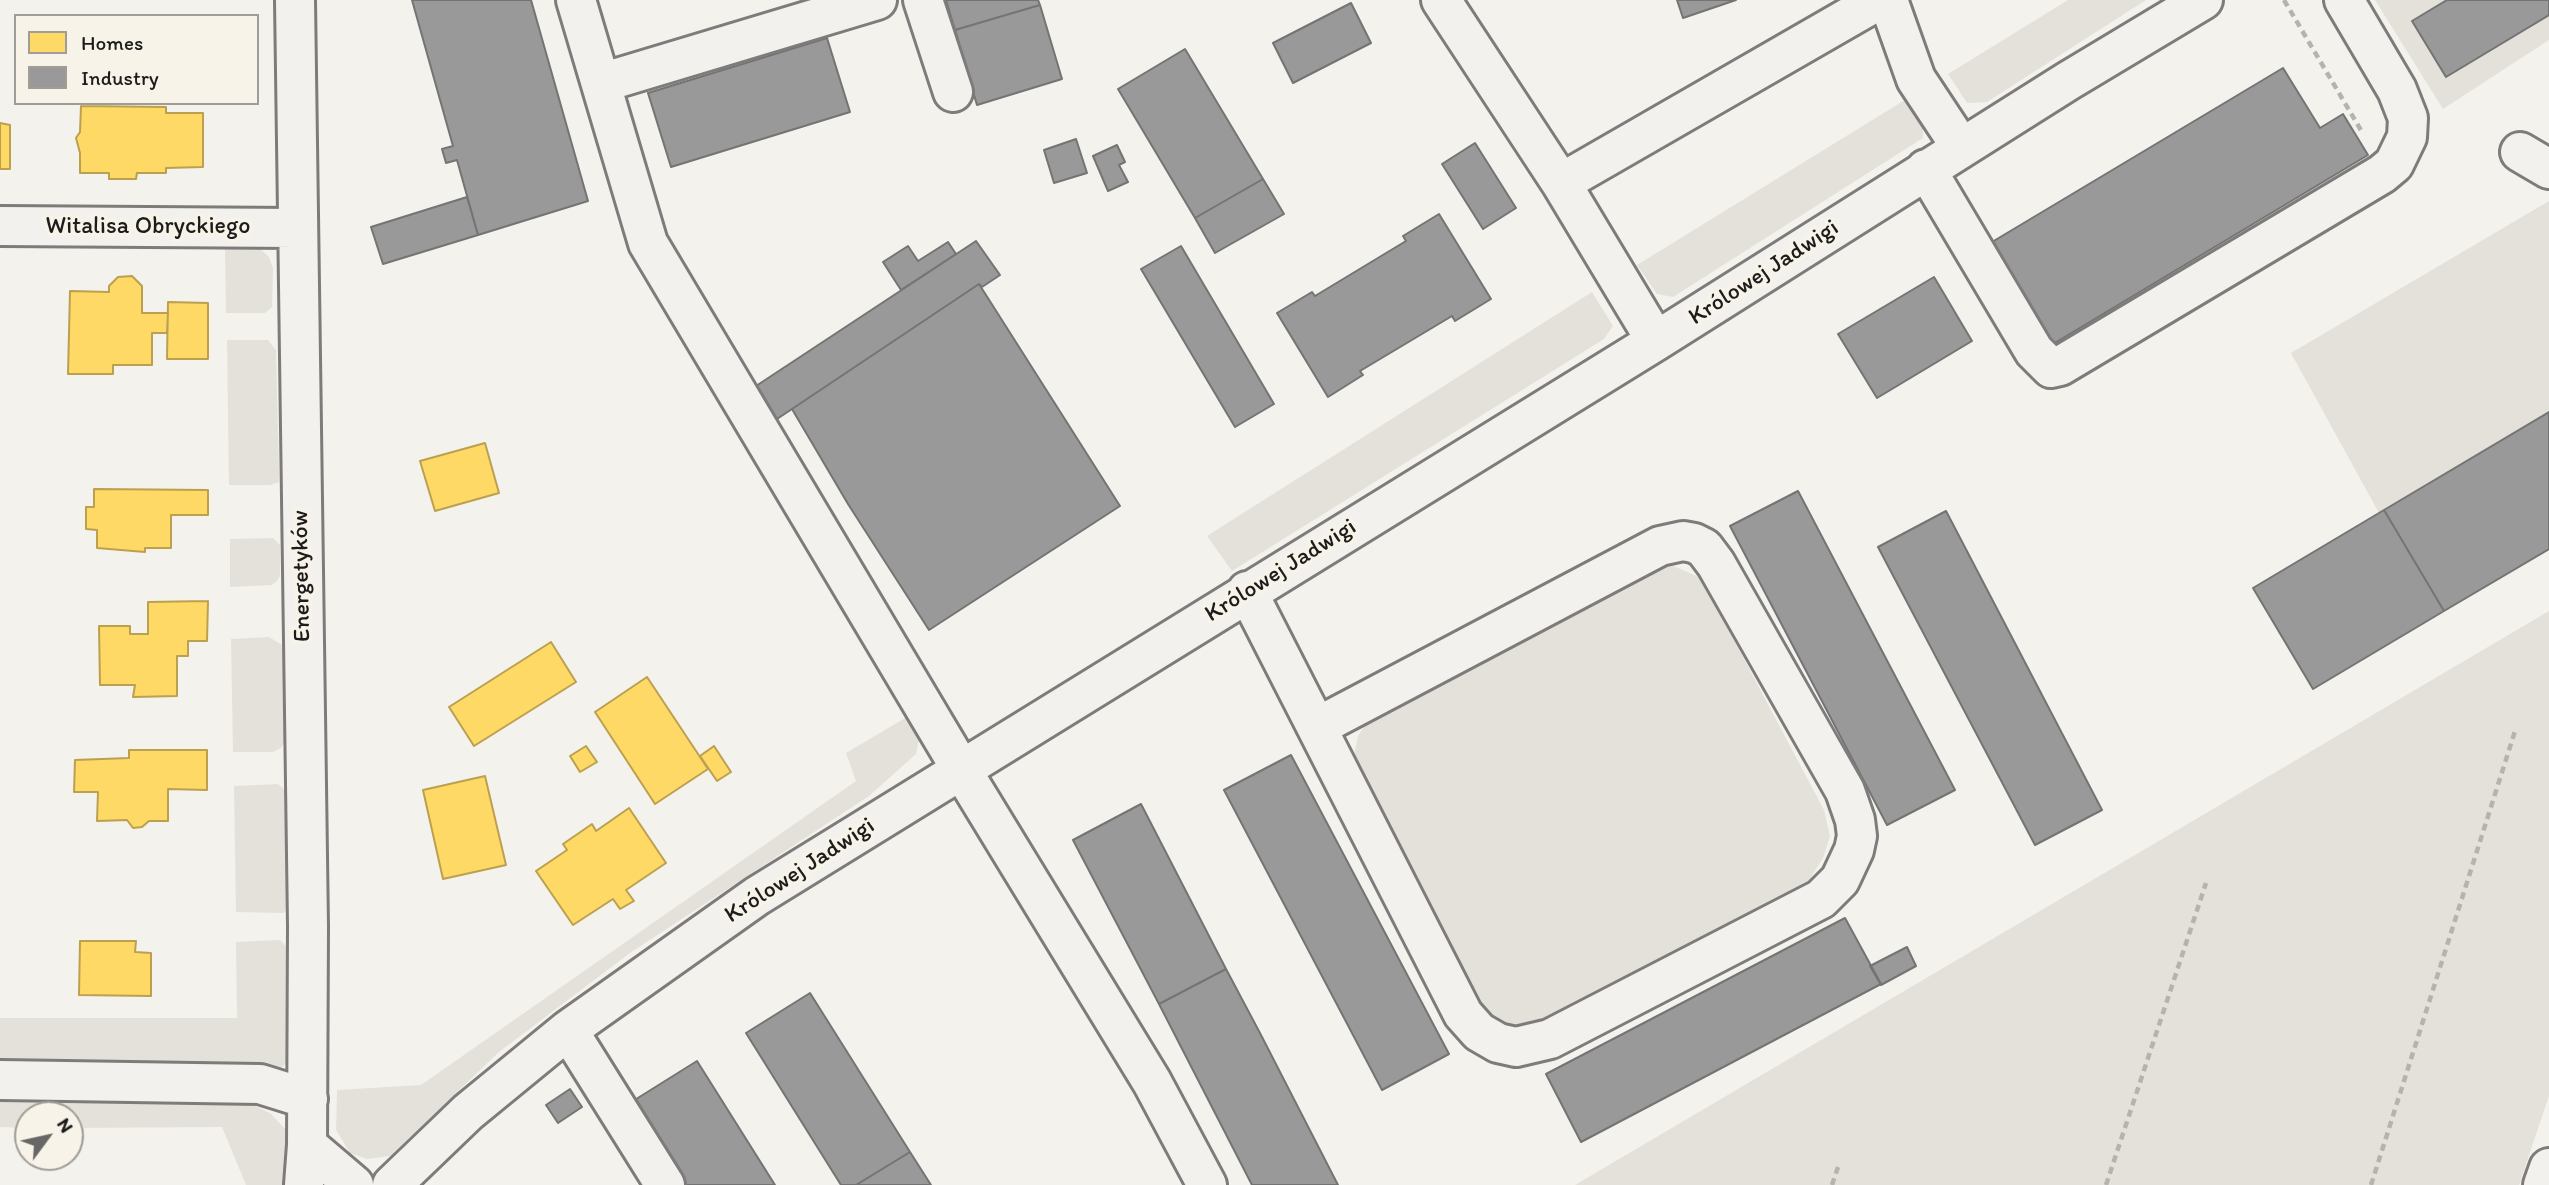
<!DOCTYPE html>
<meta charset="utf-8">
<style>
body{margin:0}
#map{position:relative;width:2549px;height:1185px;overflow:hidden;background:#f4f2ec;font-family:Itim,sans-serif}
canvas{display:block}
.legend{position:absolute;left:14px;top:14px;width:245px;height:91px;box-sizing:border-box;background:#f7f3e8;border:2px solid #9f9d96;margin:0;padding:9px 12px;list-style:none;font-size:21px;color:#1c1c1c}
.legend li{display:flex;align-items:center;gap:14px;height:35px}
.legend b{width:35px;border:2px solid #9f9d96}
.north{position:absolute;left:14px;top:1101px;width:70px;height:70px;box-sizing:border-box;background:#f7f3e8;border:2px solid #9f9d96;border-radius:50%;rotate:57deg;font-size:19px;font-weight:700;line-height:28px;text-align:center;color:#1c1c1c}
.north::after{content:'';display:block;margin:auto;width:24px;height:32px;background:#686765;clip-path:polygon(50% 0,100% 100%,50% 72%,0 100%)}
</style>
<div id="map">
<canvas width="2549" height="1185"></canvas>
<ul class="legend">
<li><b style="height:19px;background:#ffd966"></b>Homes</li>
<li><b style="height:19px;background:#999"></b>Industry</li>
</ul>
<div class="north">N</div>
</div>
<script>
const ctx = document.querySelector('canvas').getContext('2d');
ctx.lineJoin = 'round';
function fillPath(path, color) { ctx.fillStyle = color; ctx.fill(path, 'evenodd'); }
const poly = rows => new Path2D(rows.map(r => 'M' + r).join(''));
function trace(path, color, width, dash) { ctx.strokeStyle = color; ctx.lineWidth = width; ctx.lineCap = dash ? 'butt' : 'round'; ctx.setLineDash(dash || []); ctx.stroke(path); }
function label(font, color, halo, rows, align = 'center') {
  ctx.font = font + ' Itim,sans-serif'; ctx.lineWidth = 7; ctx.setLineDash([]); ctx.textBaseline = 'middle'; ctx.strokeStyle = halo; ctx.fillStyle = color; for (const [text, x, y, turn = 0] of rows) {
    ctx.save(); ctx.translate(x, y); ctx.rotate((+turn || 0) * Math.PI / 180); ctx.textAlign = isNaN(turn) ? turn : align; if (halo) ctx.strokeText(text, 0, 0); ctx.fillText(text, 0, 0); ctx.restore();
  }
}
const green = poly([
 [2068,0,2146,0,1987,102,1967,103,1948,74],
 [2375,0,2549,0,2549,40,2443,109],
 [1908,98,1923,122,1923,138,1673,297,1657,294,1637,265],
 [2549,201,2549,412,2379,513,2291,353],
 [259,248,269,257,273,268,272,307,265,313,226,313,225,249],
 [1592,292,1613,326,1604,339,1232,571,1207,536],
 [227,340,268,340,276,350,279,473,279,482,271,485,229,485],
 [273,538,280,545,280,576,276,582,272,585,230,587,230,539],
 [1669,564,1701,578,1824,810,1830,836,1823,858,1809,880,1539,1021,1514,1028,1495,1018,1483,1006,1362,786,1354,755,1358,736,1369,719,1650,569],
 [2549,611,2549,1096,2519,1185,1575,1185],
 [269,637,282,645,286,740,281,748,273,752,233,752,231,639],
 [912,714,919,739,916,754,869,796,630,953,499,1052,390,1156,367,1159,350,1153,336,1130,337,1090,421,1085,856,781,846,753],
 [278,784,287,792,287,910,283,913,236,912,234,786],
 [280,940,290,950,292,1045,288,1061,282,1067,266,1070,0,1064,0,1018,237,1018,236,942],
 [0,1090,244,1101,270,1113,288,1132,284,1185,246,1185,222,1127,70,1128,70,1115,28,1115,28,1128,0,1127]
]);
const homes = poly([
 [81,106,166,107,166,113,203,113,203,167,166,168,166,173,137,173,136,179,109,179,109,173,80,173,80,153,76,138,80,132,81,106],
 [0,123,10,125,10,169,0,169,0,123],
 [132,276,142,286,142,313,168,313,167,333,152,333,152,365,113,365,113,374,68,374,70,291,109,292,109,286,118,277,132,276],
 [168,302,208,303,208,359,167,359,168,302],
 [485,443,499,493,435,511,420,461,485,443],
 [94,489,208,490,208,515,171,515,171,548,145,548,145,552,97,548,97,530,86,529,86,507,94,507,94,489],
 [208,601,207,641,188,641,188,656,177,656,177,696,133,697,135,685,100,685,99,626,130,626,130,634,148,634,148,602,208,601],
 [551,642,576,682,474,746,449,707,551,642],
 [647,677,708,769,655,804,595,712,647,677],
 [586,746,597,762,580,772,570,756,586,746],
 [714,746,731,772,717,781,700,756,714,746],
 [129,750,207,750,207,790,168,789,168,821,149,821,142,827,133,828,127,820,97,821,98,792,74,792,75,760,129,758,129,750],
 [485,776,506,865,443,879,423,790,485,776],
 [629,808,666,863,626,890,634,901,620,909,613,899,573,925,536,871,567,850,563,844,592,824,596,831,629,808],
 [80,941,136,941,135,952,151,953,151,996,79,995,80,941]
]);
const industry = poly([
 [412,0,531,0,588,201,478,235,457,160,446,163,442,149,453,146,412,0],
 [946,0,1038,0,1040,5,955,30,946,0],
 [1677,0,1736,0,1683,18,1677,0],
 [2447,0,2549,0,2549,15,2446,77,2412,21,2447,0],
 [1351,3,1371,43,1293,83,1273,43,1351,3],
 [1040,5,1062,79,977,105,955,30,1040,5],
 [827,38,850,112,671,167,648,93,827,38],
 [1185,49,1263,179,1195,218,1118,89,1185,49],
 [2283,68,2320,128,2343,114,2368,155,2053,344,1992,242,2283,68],
 [1076,139,1087,173,1054,183,1044,150,1076,139],
 [1475,143,1516,208,1483,229,1442,164,1475,143],
 [1117,145,1125,162,1119,165,1128,182,1108,191,1093,156,1117,145],
 [1263,179,1284,214,1215,253,1195,218,1263,179],
 [467,197,478,235,383,264,371,227,467,197],
 [1439,214,1491,299,1455,321,1452,316,1360,371,1363,375,1328,397,1277,313,1312,292,1315,296,1406,241,1403,236,1439,214],
 [976,241,1000,275,982,287,979,284,777,419,756,386,976,241],
 [948,242,956,254,901,290,883,262,908,246,918,261,948,242],
 [1181,246,1274,404,1235,427,1141,269,1181,246],
 [1934,277,1972,341,1877,398,1838,334,1934,277],
 [979,284,1120,506,929,630,848,504,792,409,979,284],
 [2549,412,2549,549,2444,611,2384,510,2549,412],
 [1798,491,1955,790,1887,825,1730,526,1798,491],
 [2384,510,2444,611,2313,689,2253,588,2384,510],
 [1946,511,2102,810,2035,845,1878,547,1946,511],
 [1291,755,1449,1054,1382,1090,1224,790,1291,755],
 [1141,804,1226,969,1159,1004,1073,840,1141,804],
 [1845,918,1881,984,1581,1142,1546,1074,1845,918],
 [1907,947,1916,966,1881,985,1870,966,1907,947],
 [1226,969,1261,1035,1338,1185,1252,1185,1159,1004,1226,969],
 [810,993,910,1152,856,1185,841,1185,746,1033,810,993],
 [697,1061,775,1185,685,1185,633,1101,697,1061],
 [570,1089,582,1107,558,1123,546,1105,570,1089],
 [910,1152,931,1185,856,1185,910,1152]
]);
const path = poly([
 [2284,0,2362,132],
 [1832,1185,1838,1167],
 [2106,1185,2206,883],
 [2371,1185,2516,728]
]);
const minor = poly([
 [295,0,308,926,307,1145,304,1185],
 [576,0,648,243,961,769,1152,1082,1207,1185],
 [923,0,953,92],
 [1441,0,1561,183,1656,341],
 [1888,0,1916,79,1961,147],
 [601,83,877,0],
 [2520,152,2549,169],
 [1926,169,2034,351,2051,368,2060,366,2382,174,2394,164,2407,137,2408,118,2397,90,2344,0],
 [1561,183,1879,0],
 [0,226,296,228],
 [1247,591,1463,1014,1479,1032,1498,1043,1516,1047,1550,1039,1821,899,1840,880,1854,850,1857,836,1855,820,1845,791,1716,564,1704,548,1694,543,1683,541,1660,546,1317,727],
 [568,1030,665,1185],
 [0,1080,260,1084,308,1099],
 [307,1145,354,1185],
 [392,1185,468,1112,568,1030,757,896,1656,341,2068,81,2203,0],
 [2543,1185,2549,1168]
]);
const streetNames = [
 ["Witalisa Obryckiego",148,227],
 ["Królowej Jadwigi",1764,273,-33],
 ["Królowej Jadwigi",1281,571,-32],
 ["Energetyków",302,576,-91],
 ["Królowej Jadwigi",800,871,-33]
];
fillPath(green, '#e4e1da');
fillPath(homes, '#ffd966');
trace(homes, '#bba050', 2);
fillPath(industry, '#999');
trace(industry, '#747474', 2);
trace(minor, '#7d7c7a', 44);
trace(path, '#b4b3b0', 4.5, [7, 5]);
trace(minor, '#f2f1ed', 38);
label('24px', '#1c1c1c', '#f7f3e8', streetNames);
</script>
